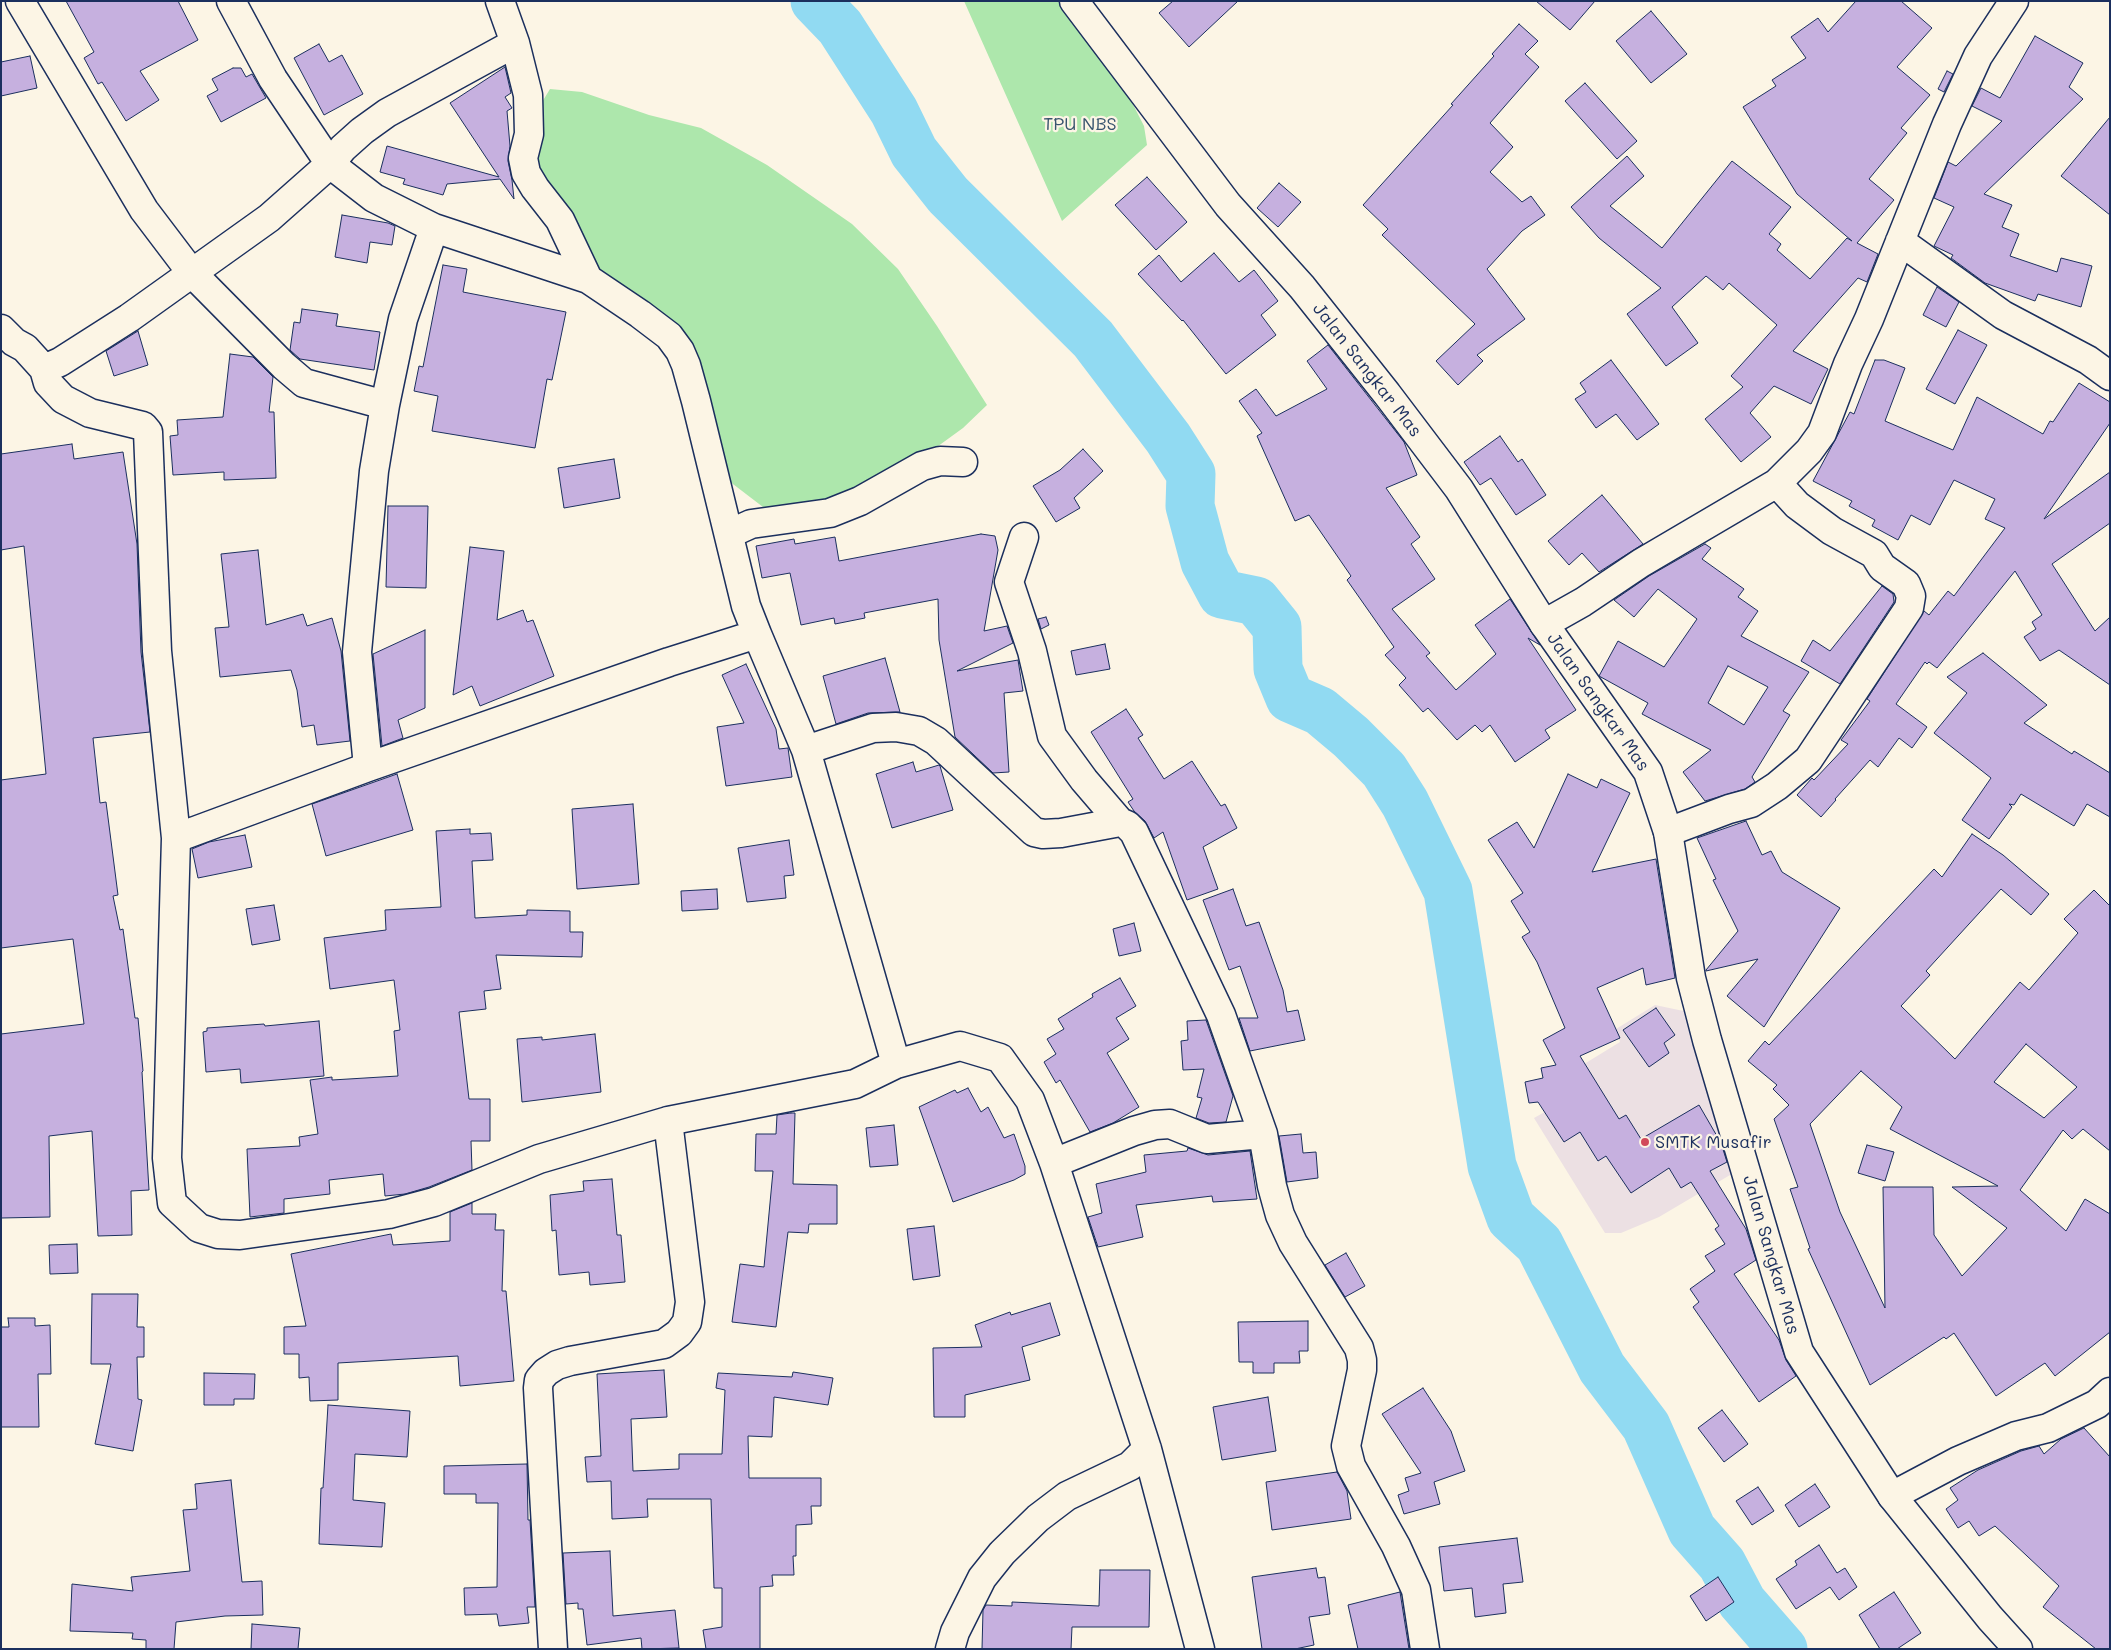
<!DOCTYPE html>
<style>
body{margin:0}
#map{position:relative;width:2111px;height:1650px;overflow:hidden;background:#fcf5e5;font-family:Mali,sans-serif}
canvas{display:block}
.frame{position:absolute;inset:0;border:2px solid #1b2f5e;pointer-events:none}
</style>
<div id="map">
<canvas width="2111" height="1650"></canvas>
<div class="frame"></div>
</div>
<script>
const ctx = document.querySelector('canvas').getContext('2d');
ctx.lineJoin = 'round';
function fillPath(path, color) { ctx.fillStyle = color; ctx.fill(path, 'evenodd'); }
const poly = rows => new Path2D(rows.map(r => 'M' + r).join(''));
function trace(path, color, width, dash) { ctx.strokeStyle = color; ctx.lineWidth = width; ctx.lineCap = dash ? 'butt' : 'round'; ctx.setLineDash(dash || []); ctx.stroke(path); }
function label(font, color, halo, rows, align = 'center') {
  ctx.font = font + ' Mali,sans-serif'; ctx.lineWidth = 4.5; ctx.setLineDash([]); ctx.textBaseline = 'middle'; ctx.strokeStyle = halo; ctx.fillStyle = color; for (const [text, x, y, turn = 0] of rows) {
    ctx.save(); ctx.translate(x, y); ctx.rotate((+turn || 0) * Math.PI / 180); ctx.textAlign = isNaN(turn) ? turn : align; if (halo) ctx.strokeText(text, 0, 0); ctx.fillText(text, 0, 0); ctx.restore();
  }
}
const built = poly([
 [1655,1005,1712,1017,1747,1165,1659,1217,1621,1233,1605,1233,1534,1118,1582,1091,1576,1069,1620,1042,1616,1029]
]);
const green = poly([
 [964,1,1059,1,1119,77,1144,126,1147,145,1062,221],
 [550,89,582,92,649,115,701,128,767,165,852,224,898,269,937,326,987,405,963,428,890,481,812,509,763,507,729,481,678,344,594,270,513,150]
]);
const river = poly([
 [815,1,840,27,894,111,914,152,948,195,1093,339,1168,438,1191,474,1190,506,1205,562,1222,594,1256,601,1277,627,1278,669,1290,698,1320,711,1351,737,1384,770,1405,803,1448,891,1492,1166,1511,1218,1539,1244,1602,1368,1646,1426,1692,1530,1722,1564,1742,1602,1783,1649]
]);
const building = poly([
 [66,1,178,1,198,40,140,71,159,100,126,121,102,82,98,84,84,58,94,52,66,1],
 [1173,1,1238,1,1189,47,1159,13,1173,1],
 [1536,1,1595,1,1570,30,1536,1],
 [1856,1,1901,1,1932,28,1897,67,1930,95,1901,128,1907,133,1869,179,1894,200,1857,243,1878,254,1867,282,1858,278,1793,351,1828,369,1811,404,1774,386,1750,413,1771,437,1741,462,1705,419,1743,387,1731,376,1777,325,1729,283,1723,290,1706,276,1672,307,1698,343,1666,366,1627,314,1661,288,1599,238,1571,207,1627,156,1644,176,1610,206,1662,248,1732,161,1791,207,1769,234,1781,244,1777,250,1810,279,1847,238,1852,241,1797,194,1743,107,1776,86,1772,80,1806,58,1791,37,1818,18,1828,32,1856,1],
 [1651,11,1687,54,1651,83,1616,41,1651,11],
 [1519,24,1538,41,1525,54,1539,67,1490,123,1513,147,1490,172,1522,202,1531,196,1545,215,1522,231,1487,269,1525,319,1477,355,1483,361,1458,385,1436,361,1475,324,1382,235,1388,229,1363,205,1453,105,1451,104,1494,56,1492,54,1519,24],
 [2035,36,2083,63,2069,87,2083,99,1984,194,2012,205,2002,227,2019,234,2010,256,2057,272,2061,258,2092,266,2081,307,2038,294,2035,301,1985,283,1951,258,1953,255,1934,246,1954,207,1934,198,1948,162,1956,166,2002,121,1972,106,1981,88,2000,98,2035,36],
 [319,44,329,62,342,55,363,94,324,115,294,58,319,44],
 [30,56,37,88,1,96,1,62,30,56],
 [505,67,511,93,505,97,512,108,507,111,510,146,508,161,512,180,514,199,500,179,447,184,443,195,403,184,405,179,380,172,387,146,499,177,450,103,505,67],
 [233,68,241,68,246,77,252,74,266,98,221,122,207,96,218,90,212,79,233,68],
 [1947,71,1953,74,1944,92,1938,89,1947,71],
 [1585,83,1637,141,1617,159,1565,101,1585,83],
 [2110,117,2110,215,2061,176,2110,117],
 [1147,177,1187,222,1156,250,1115,205,1147,177],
 [1279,183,1301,202,1278,227,1257,208,1279,183],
 [342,215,388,223,395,226,392,245,370,242,367,263,335,257,342,215],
 [1214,253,1239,282,1254,270,1278,301,1261,315,1276,335,1226,374,1183,320,1182,321,1138,274,1159,255,1181,282,1214,253],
 [443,265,467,269,463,292,566,312,552,380,547,379,535,448,432,431,438,396,414,391,419,366,423,367,443,265],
 [1937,287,1959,302,1946,327,1923,315,1937,287],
 [302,309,338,314,336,326,380,332,374,370,300,359,290,350,294,322,300,323,302,309],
 [1958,330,1987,345,1955,404,1926,389,1958,330],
 [138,331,148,365,114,376,106,351,138,331],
 [1328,345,1404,442,1417,475,1386,488,1420,537,1411,544,1435,579,1392,609,1430,653,1426,656,1456,690,1496,654,1475,625,1510,599,1540,645,1528,638,1576,710,1545,730,1550,738,1515,762,1490,725,1482,732,1475,725,1457,740,1428,708,1423,712,1399,685,1406,678,1385,655,1394,647,1347,580,1351,576,1309,515,1295,521,1257,436,1262,433,1239,401,1256,389,1276,416,1327,389,1307,361,1328,345],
 [230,354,253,357,273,377,269,412,274,412,276,478,224,480,224,472,173,475,170,436,178,435,177,420,223,417,230,354],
 [1611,360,1659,424,1637,440,1616,414,1596,428,1575,399,1586,392,1580,383,1611,360],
 [1875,360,1884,360,1905,368,1885,421,1953,450,1977,397,2043,434,2050,421,2053,422,2079,383,2110,402,2110,423,2044,519,2110,472,2110,523,2052,564,2095,631,2110,617,2110,685,2059,650,2040,661,2024,637,2036,629,2032,622,2042,615,2015,571,1937,668,1929,662,1927,664,1925,662,1896,704,1927,727,1912,748,1899,738,1878,767,1870,760,1835,799,1836,800,1821,817,1797,795,1812,778,1814,780,1848,744,1841,740,1870,701,1867,699,1924,611,1929,615,1948,591,1954,596,2005,528,1985,519,1995,499,1954,480,1930,525,1911,515,1898,540,1872,526,1875,520,1849,506,1852,501,1813,481,1850,412,1854,414,1875,360],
 [1500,436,1518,462,1522,459,1546,495,1516,515,1491,478,1480,485,1464,462,1500,436],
 [72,444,74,459,123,452,137,544,141,652,150,732,93,738,100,803,106,802,118,895,113,896,120,930,123,929,135,1018,138,1018,143,1071,142,1072,149,1190,131,1191,132,1235,98,1236,92,1131,49,1136,50,1217,1,1218,1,1034,84,1024,73,939,1,948,1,780,46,774,24,546,1,550,1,454,72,444],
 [1083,449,1103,471,1074,498,1080,508,1056,522,1033,486,1060,470,1083,449],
 [614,459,620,498,564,508,558,468,614,459],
 [1602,495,1643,544,1599,572,1582,553,1569,565,1548,541,1602,495],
 [388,506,428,506,426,588,386,587,388,506],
 [981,534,995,536,998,550,984,631,1007,626,1013,643,957,671,1018,660,1023,691,1004,693,1009,772,993,773,955,737,939,640,938,599,864,613,865,618,835,624,834,618,801,625,790,573,762,578,756,546,794,539,795,544,835,537,839,561,981,534],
 [1705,544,1711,548,1702,559,1744,589,1738,597,1758,611,1741,636,1809,672,1783,711,1790,715,1752,777,1755,782,1745,789,1705,801,1683,772,1711,750,1642,714,1648,703,1599,676,1618,641,1664,667,1697,619,1658,589,1634,617,1614,600,1649,576,1705,544],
 [1728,666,1768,687,1744,725,1708,703,1728,666],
 [470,547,504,551,497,620,523,610,527,622,533,620,554,676,480,706,472,686,453,695,470,547],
 [258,550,266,625,303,614,307,626,332,618,341,651,350,741,317,745,314,725,302,727,297,690,291,670,220,677,215,628,229,627,221,554,258,550],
 [1882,586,1893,594,1894,602,1840,684,1801,661,1813,640,1830,651,1882,586],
 [1046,617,1049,625,1041,629,1038,619,1046,617],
 [425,630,425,708,398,720,403,738,382,746,373,654,425,630],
 [1105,644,1110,669,1076,675,1071,651,1105,644],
 [1983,653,2047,705,2024,723,2072,754,2074,751,2110,773,2110,817,2087,804,2074,826,2021,794,2014,805,2009,804,2012,807,1989,839,1962,820,1991,778,1934,733,1967,693,1947,677,1983,653],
 [885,658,900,712,868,713,836,724,823,676,885,658],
 [746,664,776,729,779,749,788,748,792,777,726,786,717,727,744,723,722,675,746,664],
 [1126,709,1143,735,1138,738,1164,779,1192,761,1221,806,1225,804,1237,828,1203,847,1218,889,1187,900,1163,832,1154,838,1145,821,1134,811,1128,802,1133,799,1091,732,1126,709],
 [913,762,916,772,939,765,940,766,953,810,892,828,876,774,913,762],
 [397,774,413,830,326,856,312,804,397,774],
 [1568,774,1597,788,1601,779,1630,793,1592,872,1656,859,1675,978,1646,985,1643,968,1597,988,1620,1038,1580,1056,1619,1119,1626,1115,1641,1139,1699,1105,1721,1143,1727,1162,1710,1171,1746,1229,1756,1260,1734,1274,1779,1340,1786,1360,1796,1376,1759,1402,1693,1307,1699,1302,1690,1289,1715,1271,1705,1256,1725,1244,1715,1229,1719,1226,1691,1182,1681,1188,1669,1168,1631,1193,1606,1156,1598,1161,1580,1132,1564,1142,1538,1102,1529,1103,1525,1082,1543,1078,1541,1068,1556,1065,1543,1040,1565,1028,1537,962,1522,937,1530,932,1511,901,1523,893,1488,840,1517,822,1534,848,1568,774],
 [633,804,639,884,577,889,572,809,633,804],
 [1746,821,1762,855,1771,851,1782,872,1840,908,1764,1027,1727,996,1758,959,1706,971,1706,970,1738,931,1713,880,1716,879,1697,838,1746,821],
 [470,829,470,834,491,833,493,860,472,861,475,918,527,915,527,910,570,911,570,932,583,932,582,957,496,955,501,989,484,991,486,1009,459,1012,469,1099,490,1099,490,1141,471,1141,472,1170,429,1187,405,1194,385,1196,383,1174,329,1180,330,1194,284,1199,284,1213,250,1217,247,1149,300,1146,299,1137,318,1134,310,1080,332,1077,332,1080,398,1076,394,1031,400,1030,394,980,330,989,324,938,386,930,385,910,441,907,436,831,470,829],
 [1972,834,2003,855,2049,894,2031,915,2001,889,1926,971,1930,975,1901,1006,1955,1059,2020,982,2029,990,2078,933,2064,919,2094,890,2110,906,2110,1151,2083,1129,2072,1139,2063,1130,2020,1190,2066,1231,2085,1199,2110,1214,2110,1332,2055,1376,2045,1363,1996,1396,1954,1333,1946,1339,1944,1337,1870,1385,1808,1249,1810,1248,1790,1189,1798,1187,1774,1119,1789,1105,1773,1089,1777,1085,1748,1061,1765,1041,1769,1045,1934,869,1942,877,1972,834],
 [2026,1044,2077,1087,2044,1118,1994,1082,2026,1044],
 [1861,1071,1902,1107,1890,1129,1998,1186,1952,1187,2007,1228,1962,1276,1934,1235,1933,1187,1883,1187,1885,1308,1840,1212,1810,1124,1861,1071],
 [245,835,252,867,198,878,192,849,209,842,245,835],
 [789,840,794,875,784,876,786,898,747,902,738,848,789,840],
 [717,889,718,909,682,911,681,891,717,889],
 [1233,889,1246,926,1259,922,1283,990,1287,1012,1298,1010,1305,1040,1250,1051,1239,1018,1258,1018,1240,966,1229,970,1203,900,1233,889],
 [274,905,280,940,252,945,246,909,274,905],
 [1134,923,1141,951,1119,956,1113,929,1134,923],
 [1120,978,1136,1006,1116,1018,1129,1039,1107,1053,1139,1107,1113,1123,1090,1132,1060,1080,1056,1083,1044,1062,1056,1054,1047,1039,1064,1029,1058,1019,1093,997,1092,994,1120,978],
 [1656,1008,1675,1035,1664,1043,1669,1053,1649,1067,1623,1030,1656,1008],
 [1206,1020,1233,1096,1226,1122,1209,1123,1196,1118,1202,1098,1197,1097,1204,1069,1183,1070,1181,1041,1188,1040,1187,1021,1206,1020],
 [319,1021,324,1076,241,1083,240,1069,206,1072,203,1032,207,1031,207,1028,264,1024,265,1026,319,1021],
 [595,1034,601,1092,522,1102,517,1039,542,1037,542,1040,595,1034],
 [968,1088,981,1112,988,1107,1004,1138,1014,1134,1025,1166,1025,1174,1014,1180,953,1202,919,1107,955,1090,957,1093,968,1088],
 [791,1113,795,1113,793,1184,837,1185,837,1224,809,1224,808,1233,788,1232,776,1327,732,1322,740,1264,764,1267,773,1171,755,1171,756,1134,776,1134,777,1115,791,1113],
 [894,1125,898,1165,870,1167,866,1128,894,1125],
 [1301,1134,1303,1153,1316,1152,1318,1178,1287,1182,1279,1136,1301,1134],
 [1867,1145,1894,1152,1885,1181,1858,1173,1867,1145],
 [1188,1148,1208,1155,1250,1151,1257,1199,1213,1202,1212,1196,1136,1205,1143,1237,1098,1247,1088,1217,1102,1213,1096,1184,1146,1172,1144,1155,1187,1151,1188,1148],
 [612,1179,617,1235,621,1235,625,1282,590,1285,589,1272,559,1275,556,1230,552,1231,550,1195,584,1191,583,1181,612,1179],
 [472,1203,472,1214,496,1214,495,1230,504,1230,502,1291,506,1291,514,1381,460,1386,458,1356,338,1363,338,1400,310,1401,309,1377,299,1378,299,1354,284,1354,284,1327,306,1326,291,1254,391,1234,393,1245,450,1241,450,1212,472,1203],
 [934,1226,940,1276,913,1280,907,1229,934,1226],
 [77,1244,78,1273,50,1274,49,1245,77,1244],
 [1346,1253,1365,1286,1345,1297,1325,1265,1346,1253],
 [92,1294,138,1294,137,1327,144,1327,144,1357,137,1357,138,1399,142,1400,133,1451,95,1444,111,1364,91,1364,92,1294],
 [1050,1303,1060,1335,1022,1347,1030,1380,965,1395,965,1417,934,1417,933,1348,982,1347,975,1325,1010,1312,1011,1315,1050,1303],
 [8,1318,35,1318,35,1326,50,1325,51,1374,38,1374,39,1427,1,1427,1,1327,9,1327,8,1318],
 [1308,1321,1308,1351,1299,1351,1300,1363,1274,1363,1274,1373,1253,1373,1253,1362,1239,1362,1238,1322,1308,1321],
 [664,1370,667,1417,631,1419,633,1471,679,1469,679,1454,722,1454,725,1390,716,1388,718,1373,792,1377,793,1372,833,1378,828,1405,774,1397,772,1437,748,1436,749,1478,821,1478,821,1506,811,1506,812,1524,796,1525,796,1556,793,1556,794,1575,772,1575,773,1586,760,1587,760,1649,706,1649,703,1630,722,1627,722,1588,714,1588,711,1499,647,1499,648,1517,612,1519,611,1481,587,1482,585,1457,601,1456,597,1374,664,1370],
 [204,1373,255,1374,254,1399,234,1399,234,1405,204,1405,204,1373],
 [1423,1388,1451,1431,1465,1471,1434,1482,1440,1504,1404,1514,1398,1495,1409,1491,1405,1478,1421,1473,1382,1414,1423,1388],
 [1268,1397,1276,1451,1222,1460,1213,1407,1268,1397],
 [328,1405,410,1411,407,1457,355,1454,353,1500,385,1503,382,1547,319,1544,321,1488,323,1488,328,1405],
 [1722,1410,1748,1444,1724,1462,1698,1428,1722,1410],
 [2084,1428,2110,1457,2110,1649,2096,1649,2043,1607,2059,1586,1995,1526,1979,1536,1969,1521,1958,1528,1946,1509,1958,1500,1950,1488,1978,1470,2021,1451,2039,1446,2044,1454,2061,1439,2084,1428],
 [527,1464,528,1520,530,1520,535,1607,527,1607,529,1623,499,1626,497,1614,465,1615,464,1588,497,1587,498,1503,476,1503,476,1494,444,1494,444,1466,527,1464],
 [1337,1472,1347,1491,1351,1519,1272,1530,1266,1482,1337,1472],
 [231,1480,242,1582,262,1581,263,1615,225,1616,176,1622,174,1649,146,1649,146,1640,132,1639,133,1633,70,1631,72,1584,133,1591,131,1577,190,1571,183,1510,197,1509,195,1484,231,1480],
 [1815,1484,1830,1507,1799,1527,1785,1505,1815,1484],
 [1758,1487,1774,1511,1752,1525,1736,1501,1758,1487],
 [1517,1538,1523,1582,1503,1584,1506,1613,1475,1617,1472,1588,1444,1591,1439,1547,1517,1538],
 [1819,1545,1837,1573,1845,1568,1857,1587,1839,1600,1830,1587,1796,1609,1776,1579,1797,1565,1795,1561,1819,1545],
 [610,1551,613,1616,675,1610,679,1648,642,1649,641,1638,587,1645,583,1609,578,1609,578,1603,566,1604,563,1553,610,1551],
 [1316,1568,1318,1578,1325,1577,1330,1614,1309,1617,1314,1645,1295,1649,1262,1649,1252,1577,1316,1568],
 [1100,1570,1150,1570,1149,1627,1072,1627,1071,1649,982,1649,983,1610,986,1605,1012,1606,1012,1602,1099,1606,1100,1570],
 [1718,1577,1734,1602,1706,1621,1690,1596,1718,1577],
 [1400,1592,1409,1649,1358,1649,1348,1605,1400,1592],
 [1894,1592,1921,1633,1897,1649,1880,1649,1859,1615,1894,1592],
 [252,1624,300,1628,298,1649,251,1649,252,1624]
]);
const minor = poly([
 [20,1,144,210,191,272,284,366,304,383,385,405],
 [231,1,273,79,330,164,374,198,434,228,588,279],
 [500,1,515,43,528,95,529,134,523,158,526,173,535,188,560,220,588,279,640,314,669,336,680,351,686,365,696,401,746,606,757,634],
 [1900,241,2003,315,2088,360,2110,376],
 [1,329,14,342,25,348,44,369,48,383,63,399,90,413,143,426,148,432,157,651,176,838,167,1158,172,1203,199,1228,218,1234,240,1235,389,1214,434,1202,539,1159,668,1121,855,1084,896,1064,960,1046,1000,1058,1030,1100,1054,1163,1147,1449,1200,1649],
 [44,369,60,362,129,318,269,218,330,164,343,148,362,131,387,113,515,43],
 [729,534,751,524,830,513,860,501,922,466,940,461,963,462],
 [1024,537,1009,582,1032,651,1052,736,1084,780,1120,822],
 [1544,624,1583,602,1641,563,1777,483,1809,451,1822,433,1848,364,1869,319,1947,124,1978,56,2014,1],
 [806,750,873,728,896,727,919,731,936,741,1034,832,1043,834,1061,833,1120,822,1127,825,1134,832,1221,1015,1263,1134,1272,1186,1280,1215,1293,1243,1359,1348,1362,1360,1362,1370,1346,1446,1351,1466,1396,1546,1416,1590,1425,1649],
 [368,767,357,652,374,471,385,405,403,319,434,228],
 [1668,832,1729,809,1751,803,1777,786,1808,760,1909,608,1911,596,1906,584,1882,567,1874,554,1832,531,1797,505,1777,483],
 [176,838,368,767,669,662,757,634,806,750,896,1064],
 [1054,1163,1134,1131,1155,1125,1170,1124,1207,1139,1263,1134],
 [1892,1496,1958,1461,2016,1436,2048,1428,2097,1404,2110,1392],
 [553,1649,538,1388,539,1380,546,1372,557,1365,570,1361,664,1344,679,1333,687,1322,690,1302,668,1121],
 [950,1649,955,1632,982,1578,1002,1553,1038,1518,1067,1496,1130,1466,1147,1449]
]);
const tertiary = poly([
 [1074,1,1228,205,1302,287,1387,394,1459,489,1544,624,1648,772,1668,832,1691,978,1707,1040,1799,1352,1892,1496,1990,1618,2018,1649]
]);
const markers = [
 [1645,1142,5,"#d1495b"]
];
const parkNames = [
 ["TPU NBS",1080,124]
];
const streetNames = [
 ["Jalan Sangkar Mas",1367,370,52],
 ["Jalan Sangkar Mas",1598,702,55],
 ["Jalan Sangkar Mas",1771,1255,74]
];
const poiNames = [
 ["SMTK Musafir",1655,1142]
];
fillPath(built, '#ece0e3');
fillPath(green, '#ade7ac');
trace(river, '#91daf2', 49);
fillPath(building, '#c6b0df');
trace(building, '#1b2f5e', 1);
trace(minor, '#1b2f5e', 31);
trace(tertiary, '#1b2f5e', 31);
trace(minor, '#fcf5e5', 28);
trace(tertiary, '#fcf5e5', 28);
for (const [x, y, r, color] of markers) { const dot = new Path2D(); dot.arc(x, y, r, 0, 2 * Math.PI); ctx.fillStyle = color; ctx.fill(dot); trace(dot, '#fcf5e5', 2); }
label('18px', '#38546e', '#fcf5e5', parkNames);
label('18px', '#1b2f5e', '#fcf5e5', streetNames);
label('18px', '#1b2f5e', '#fcf5e5', poiNames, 'left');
</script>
